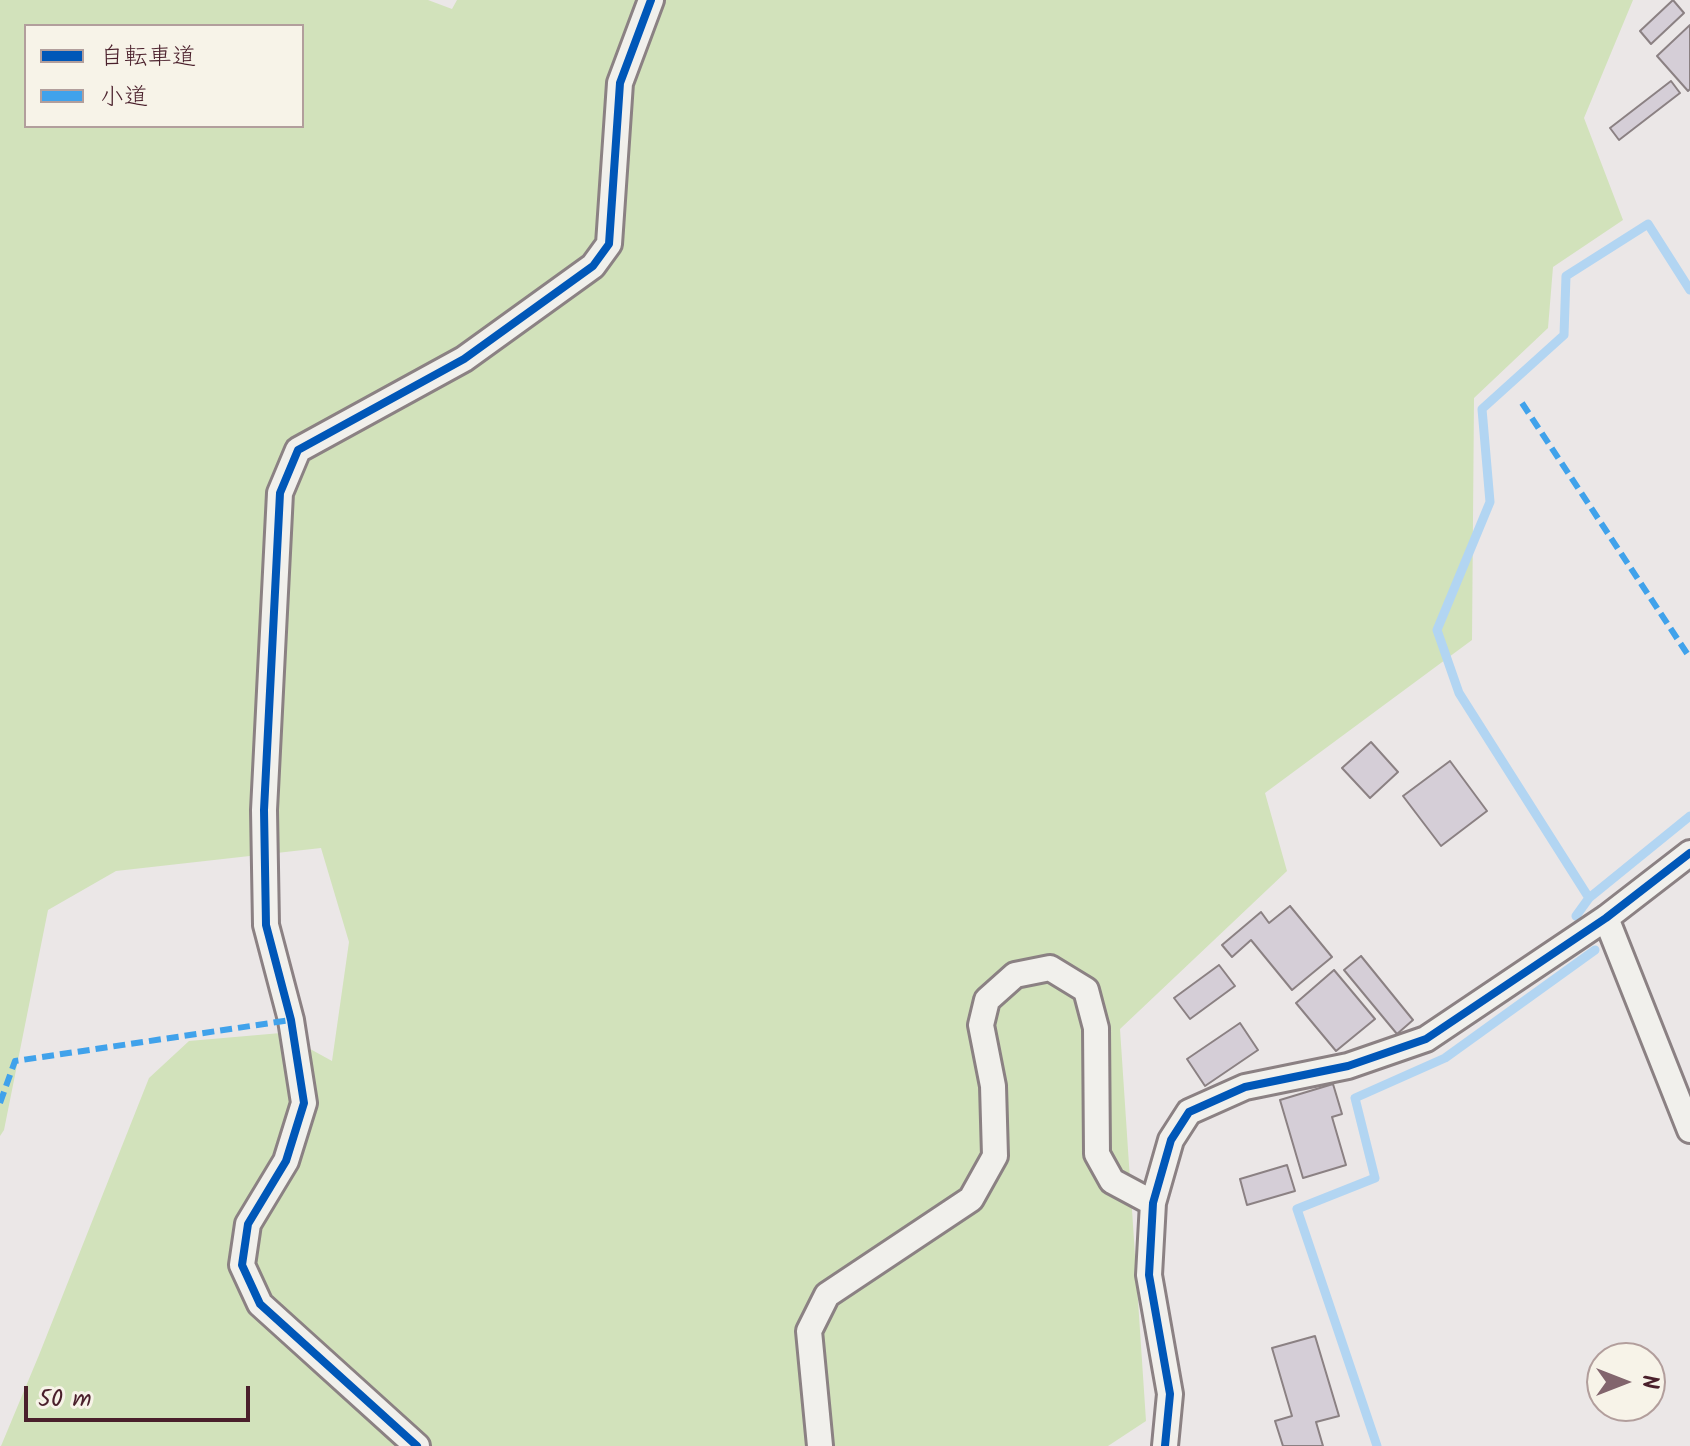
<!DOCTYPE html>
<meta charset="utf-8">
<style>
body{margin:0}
#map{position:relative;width:1690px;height:1446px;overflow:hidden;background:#ebe7e7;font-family:Kalam,"Klee One",sans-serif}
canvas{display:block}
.legend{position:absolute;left:24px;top:24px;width:280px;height:104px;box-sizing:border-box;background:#f7f3e8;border:2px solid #b29e9c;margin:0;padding:10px 14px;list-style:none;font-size:24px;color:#4a1f2b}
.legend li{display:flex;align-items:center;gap:16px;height:40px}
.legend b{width:40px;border:2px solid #b29e9c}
.north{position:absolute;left:1586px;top:1342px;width:80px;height:80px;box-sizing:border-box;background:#f7f3e8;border:2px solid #b29e9c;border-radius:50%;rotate:90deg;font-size:22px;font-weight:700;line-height:32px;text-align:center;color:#4a1f2b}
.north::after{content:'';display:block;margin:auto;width:28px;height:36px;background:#82656d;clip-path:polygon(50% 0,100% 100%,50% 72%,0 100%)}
.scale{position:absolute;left:24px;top:1386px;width:226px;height:36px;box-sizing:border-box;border:4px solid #4a1f2b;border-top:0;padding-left:10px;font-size:24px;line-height:28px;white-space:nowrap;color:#4a1f2b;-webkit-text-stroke:6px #f7f3e8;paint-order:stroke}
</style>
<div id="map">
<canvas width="1690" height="1446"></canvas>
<ul class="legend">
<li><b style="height:10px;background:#0057b8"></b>自転車道</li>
<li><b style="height:10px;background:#40a2eb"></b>小道</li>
</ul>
<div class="north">N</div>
<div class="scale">50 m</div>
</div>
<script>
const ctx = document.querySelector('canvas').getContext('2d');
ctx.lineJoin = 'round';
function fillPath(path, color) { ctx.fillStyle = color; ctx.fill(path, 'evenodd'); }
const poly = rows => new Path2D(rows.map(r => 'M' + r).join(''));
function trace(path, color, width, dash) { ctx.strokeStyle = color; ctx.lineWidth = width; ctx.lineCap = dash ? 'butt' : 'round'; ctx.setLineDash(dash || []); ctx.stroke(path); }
const green = poly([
 [0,0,428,0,452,9,457,0,1633,0,1584,118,1623,220,1553,267,1548,328,1474,398,1472,640,1265,793,1287,871,1120,1029,1146,1421,1108,1446,1,1446,39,1355,149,1078,189,1041,281,1033,332,1061,349,942,321,848,116,871,48,910,4,1130,0,1136],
 [26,26,302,26,302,126,26,126]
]);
const stream = poly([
 [1589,898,1459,693,1437,630,1490,502,1482,409,1564,335,1566,276,1648,224,1690,290],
 [1576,916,1589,898,1690,816],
 [1377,1446,1297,1209,1375,1178,1355,1098,1445,1058,1595,950]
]);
const building = poly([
 [1673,0,1684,13,1651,44,1640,31,1673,0],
 [1690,25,1690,89,1688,91,1657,56,1690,25],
 [1671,81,1680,93,1619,140,1610,128,1671,81],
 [1371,742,1398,772,1370,798,1342,768,1371,742],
 [1450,761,1487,811,1441,846,1403,796,1450,761],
 [1290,906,1332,957,1292,990,1251,940,1232,957,1222,945,1261,912,1269,923,1290,906],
 [1361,956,1413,1020,1397,1034,1344,970,1361,956],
 [1219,965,1235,986,1190,1019,1174,998,1219,965],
 [1334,970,1375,1019,1336,1051,1296,1003,1334,970],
 [1240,1023,1258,1050,1205,1086,1187,1059,1240,1023],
 [1333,1084,1342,1114,1332,1117,1346,1165,1303,1178,1280,1100,1333,1084],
 [1287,1165,1295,1191,1247,1205,1240,1179,1287,1165],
 [1315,1336,1339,1416,1316,1422,1323,1446,1283,1446,1275,1421,1292,1416,1272,1348,1315,1336]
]);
const minor = poly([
 [1606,918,1690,1130],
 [417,1446,260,1304,242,1265,248,1224,286,1161,304,1103,291,1020,266,925,264,810,280,493,298,450,464,359,593,266,609,244,620,83,651,0],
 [820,1446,809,1331,827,1295,971,1199,995,1156,993,1086,981,1025,987,1000,1015,975,1050,968,1086,990,1096,1028,1097,1154,1112,1181,1153,1203],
 [1165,1446,1170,1394,1149,1275,1153,1203,1171,1140,1189,1112,1245,1087,1348,1066,1426,1039,1606,918,1690,853]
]);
const quiet = poly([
 [1522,403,1690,658],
 [0,1103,15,1061,291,1020]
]);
const cycleway = poly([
 [417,1446,260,1304,242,1265,248,1224,286,1161,304,1103,291,1020,266,925,264,810,280,493,298,450,464,359,593,266,609,244,620,83,651,0],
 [1165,1446,1170,1394,1149,1275,1153,1203,1171,1140,1189,1112,1245,1087,1348,1066,1426,1039,1606,918,1690,853]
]);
fillPath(green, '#d2e2bb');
trace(stream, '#b2d5f2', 9);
fillPath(building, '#d5ced7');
trace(building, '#8b8183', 2);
trace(minor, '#8b8183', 30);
trace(minor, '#f1f0ec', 24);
trace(quiet, '#40a2eb', 6, [12, 6]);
trace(cycleway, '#0057b8', 8);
</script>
